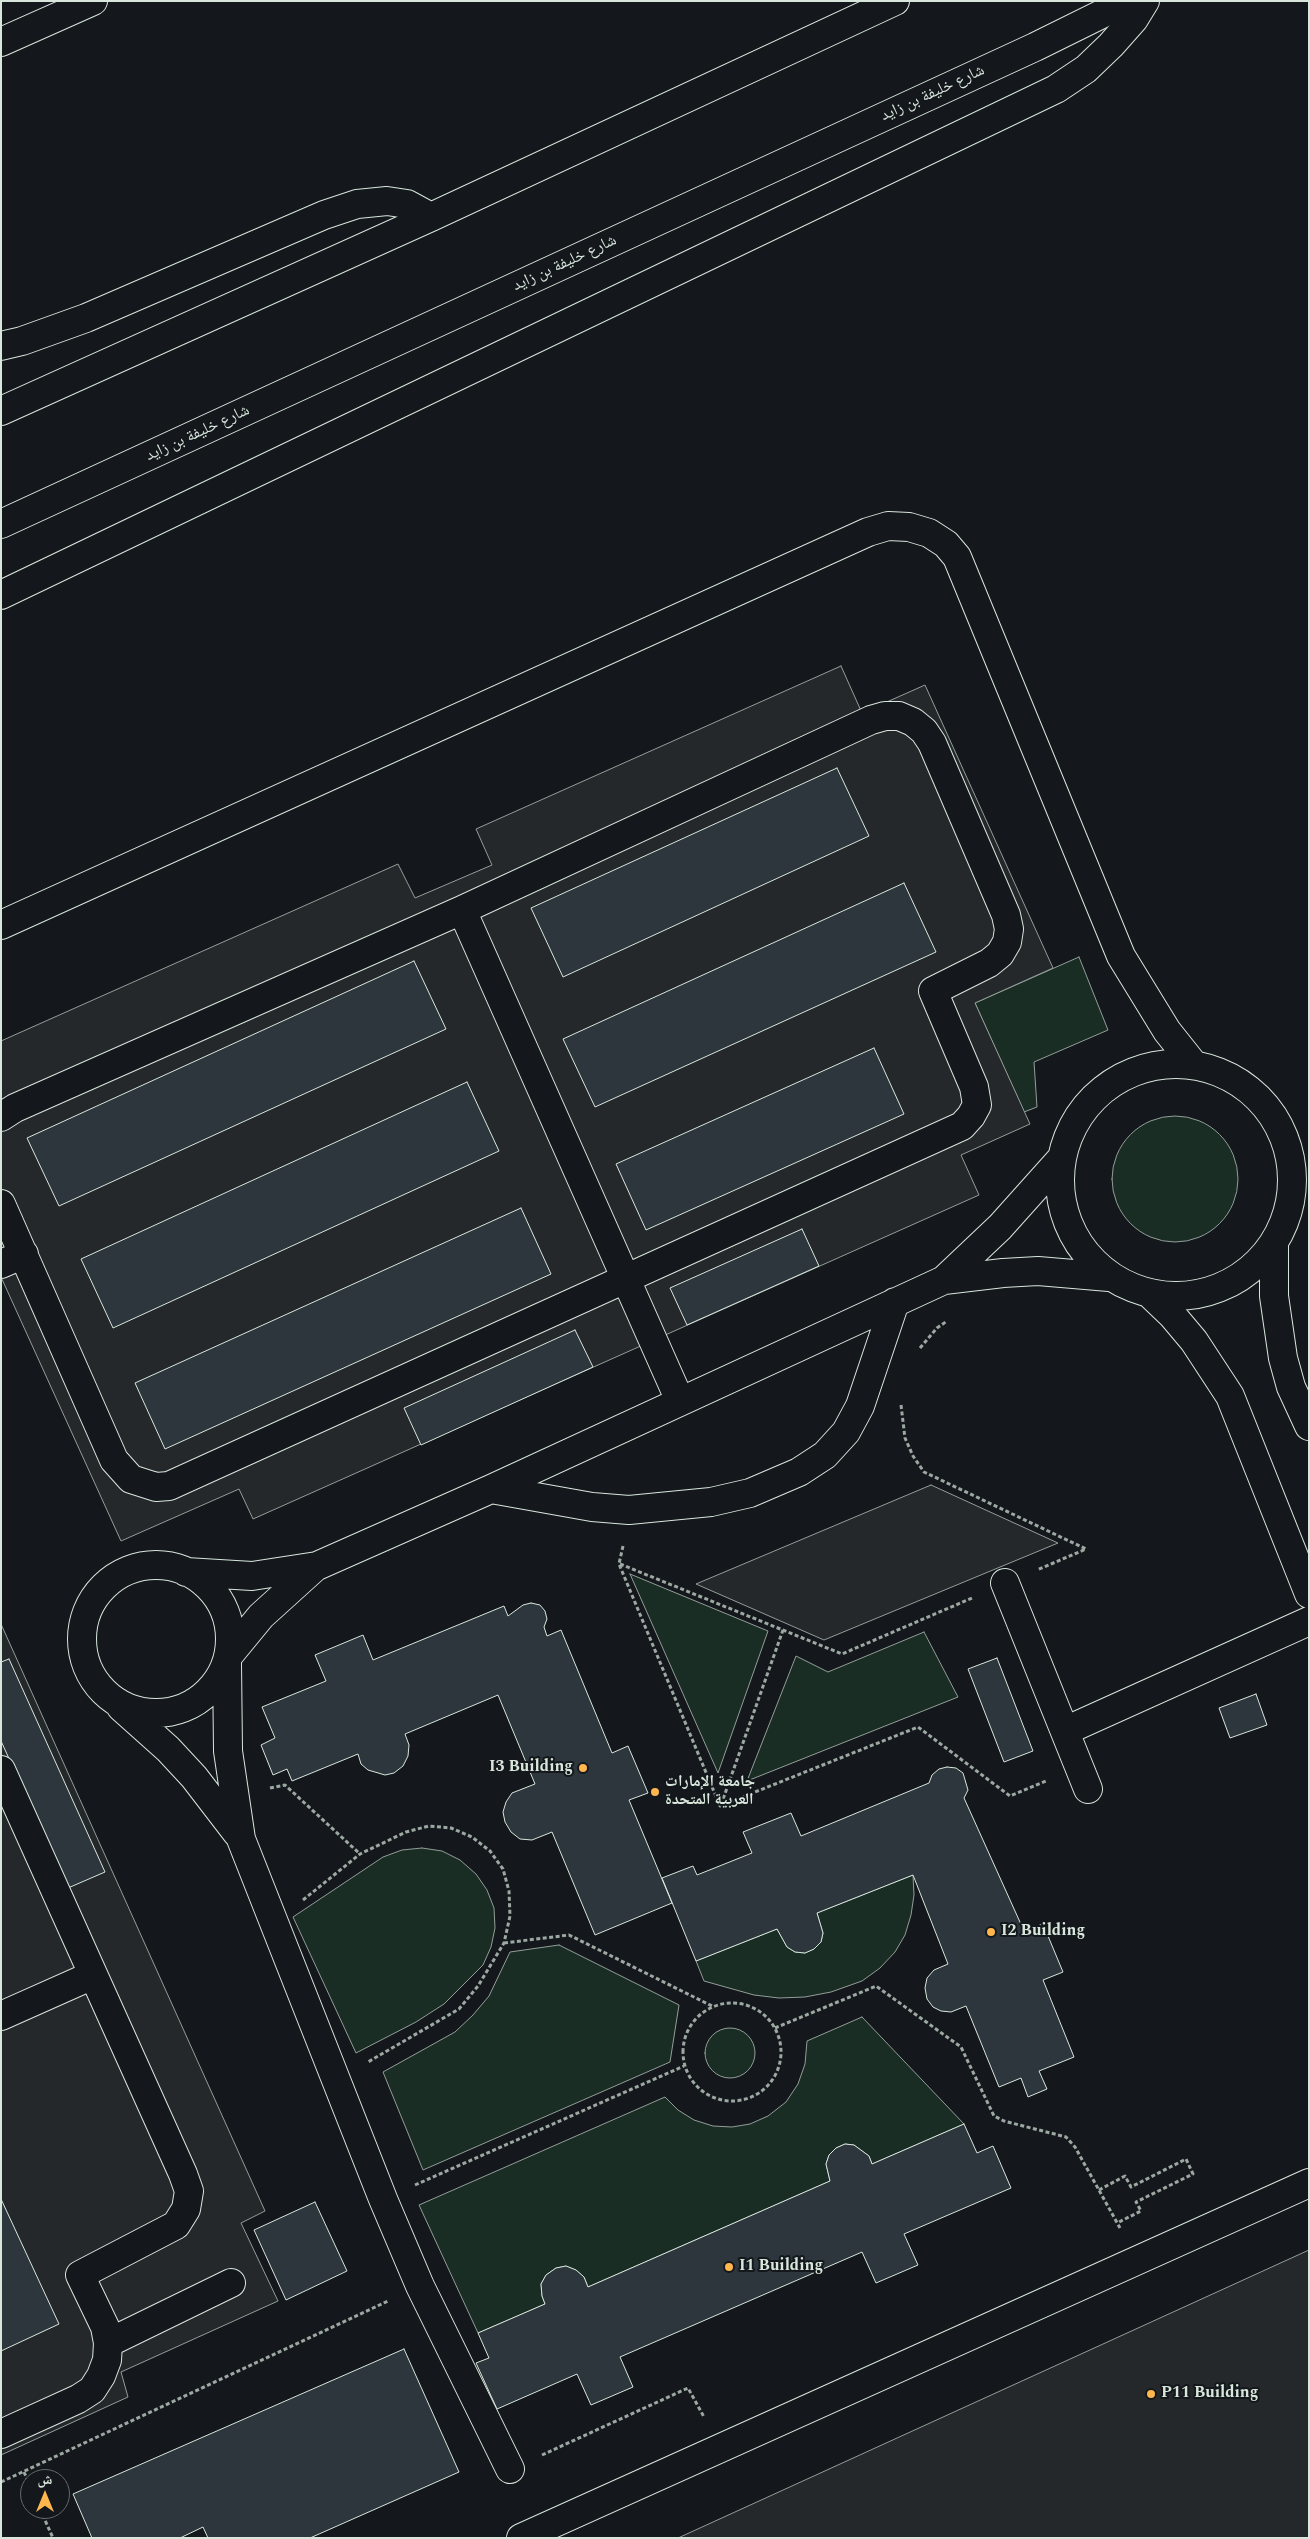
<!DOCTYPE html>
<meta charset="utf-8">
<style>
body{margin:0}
#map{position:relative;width:1310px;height:2539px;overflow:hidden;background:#14181c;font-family:Spectral,"Noto Naskh Arabic",serif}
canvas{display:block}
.frame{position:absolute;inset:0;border:2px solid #d8e6dc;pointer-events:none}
.north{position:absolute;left:20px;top:2469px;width:50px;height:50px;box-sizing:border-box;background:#14181c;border:1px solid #626a69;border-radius:50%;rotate:0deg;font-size:14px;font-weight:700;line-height:20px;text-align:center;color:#d8e6dc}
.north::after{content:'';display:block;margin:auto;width:18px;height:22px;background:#ffb74d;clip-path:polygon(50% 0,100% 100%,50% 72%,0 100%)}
</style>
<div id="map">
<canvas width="1310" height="2539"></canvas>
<div class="frame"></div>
<div class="north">ش</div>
</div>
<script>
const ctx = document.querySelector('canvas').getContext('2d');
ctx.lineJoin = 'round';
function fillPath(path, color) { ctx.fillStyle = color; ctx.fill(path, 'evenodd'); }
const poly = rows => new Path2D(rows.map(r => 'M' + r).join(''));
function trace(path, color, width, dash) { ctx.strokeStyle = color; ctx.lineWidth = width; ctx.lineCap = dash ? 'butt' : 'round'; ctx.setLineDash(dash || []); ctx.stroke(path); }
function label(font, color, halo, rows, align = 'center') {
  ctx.font = font + ' Spectral,"Noto Naskh Arabic",serif'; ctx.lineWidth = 4; ctx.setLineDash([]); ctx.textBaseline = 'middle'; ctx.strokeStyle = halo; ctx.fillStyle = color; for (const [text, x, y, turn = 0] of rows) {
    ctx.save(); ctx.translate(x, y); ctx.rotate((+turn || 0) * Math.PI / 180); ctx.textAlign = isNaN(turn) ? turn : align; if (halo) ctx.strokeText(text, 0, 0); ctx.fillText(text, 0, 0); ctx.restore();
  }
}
const green = poly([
 [1079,957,1108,1030,1034,1062,1037,1107,1024,1112,975,1003,1079,957],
 '1112 1179a63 63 0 1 1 126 0a63 63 0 1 1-126 0Z',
 [630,1574,768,1631,718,1773,630,1574],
 [924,1632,958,1697,747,1781,796,1656,828,1672,924,1632],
 [422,1848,442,1851,460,1860,476,1874,487,1890,494,1908,495,1928,491,1947,483,1965,444,2004,416,2022,356,2053,293,1917,383,1857,402,1850,422,1848],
 [913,1875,914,1895,911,1915,905,1935,895,1952,880,1968,862,1981,831,1992,805,1997,779,1998,754,1995,704,1981,696,1961,777,1929,787,1947,795,1952,805,1953,814,1949,821,1942,823,1933,817,1913,913,1875],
 [559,1945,679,2005,670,2062,423,2170,383,2072,455,2032,473,2015,489,1996,510,1952,559,1945],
 [862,2017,964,2124,872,2164,869,2156,854,2145,845,2144,836,2148,829,2155,826,2164,830,2181,588,2287,584,2277,576,2270,566,2266,556,2268,546,2275,541,2284,542,2296,545,2304,478,2333,419,2205,665,2097,678,2110,694,2120,713,2126,732,2127,750,2124,768,2116,786,2102,798,2084,805,2064,807,2041,862,2017],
 '705 2053a25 25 0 1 1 50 0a25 25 0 1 1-50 0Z'
]);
const parking = poly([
 [841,666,862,713,925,685,1053,968,975,1003,1030,1124,961,1155,979,1195,253,1519,239,1489,121,1541,1,1277,1,1041,398,864,415,898,492,865,476,829,841,666],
 [931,1485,1058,1543,824,1640,696,1584,931,1485],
 [1,1624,265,2211,241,2223,278,2301,121,2372,128,2397,1,2455,1,1624],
 [1309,2250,1309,2538,678,2538,1309,2250]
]);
const building = poly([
 [837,768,869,836,563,977,531,908,837,768],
 [904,883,936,952,595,1107,563,1039,904,883],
 [414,961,446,1029,59,1206,27,1138,414,961],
 [874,1048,904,1114,646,1230,616,1164,874,1048],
 [467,1082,499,1151,113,1328,81,1259,467,1082],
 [521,1208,551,1274,165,1449,135,1383,521,1208],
 [802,1229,819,1266,687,1325,670,1288,802,1229],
 [575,1330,593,1367,421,1445,404,1408,575,1330],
 [531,1603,540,1605,545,1611,547,1619,544,1627,547,1636,561,1630,612,1753,628,1746,648,1793,629,1800,672,1903,595,1935,552,1832,532,1840,520,1839,511,1832,505,1822,503,1812,506,1802,512,1793,535,1784,498,1695,405,1734,409,1745,408,1756,403,1766,394,1773,385,1775,368,1770,361,1764,358,1754,292,1781,287,1769,273,1775,261,1745,275,1738,262,1707,326,1681,315,1655,363,1635,373,1660,504,1606,508,1616,523,1605,531,1603],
 [997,1658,1033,1751,1004,1762,968,1669,997,1658],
 [9,1659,105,1872,68,1888,1,1741,1,1662,9,1659],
 [1256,1694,1267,1725,1230,1738,1219,1708,1256,1694],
 [947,1767,956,1768,963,1773,968,1790,964,1798,1024,1931,1043,1924,1063,1972,1043,1980,1074,2057,1039,2071,1047,2089,1028,2097,1021,2078,999,2087,966,2006,951,2012,941,2011,933,2007,927,1999,925,1988,927,1978,934,1970,948,1964,913,1875,817,1913,823,1933,821,1942,814,1949,805,1953,795,1952,787,1947,777,1929,696,1961,662,1878,693,1866,697,1875,752,1853,743,1832,791,1813,801,1836,929,1783,932,1775,939,1769,947,1767],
 [964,2124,977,2153,993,2146,1011,2188,904,2234,918,2265,876,2283,862,2252,620,2357,633,2387,591,2405,577,2374,497,2409,476,2363,489,2358,478,2333,545,2304,542,2296,541,2284,546,2275,556,2268,566,2266,576,2270,584,2277,588,2287,830,2181,826,2164,829,2155,836,2148,845,2144,854,2145,869,2156,872,2164,964,2124],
 [1,2199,59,2324,1,2351,1,2199],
 [315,2202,347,2271,286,2300,254,2230,315,2202],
 [404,2349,459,2472,310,2538,208,2538,203,2527,180,2538,92,2538,73,2494,404,2349]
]);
const path = poly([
 [920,1348,937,1328,947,1321],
 [901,1405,905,1438,913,1456,924,1472,1086,1549,1037,1570],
 [623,1546,619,1564,720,1806,918,1727,1010,1796,1046,1781],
 [620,1564,842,1654,972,1598],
 [270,1788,285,1785,360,1854],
 [721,1805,783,1630],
 [303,1900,360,1854,406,1832,429,1826,451,1828,472,1837,490,1851,503,1869,509,1891,510,1916,504,1943,478,1986,459,2009,368,2062],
 [504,1943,569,1935,712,2006],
 '683 2052a49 49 0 1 1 98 0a49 49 0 1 1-98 0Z',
 [775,2028,876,1986,961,2047,994,2116,1004,2121,1066,2137,1075,2147,1120,2228],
 [415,2185,684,2066],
 [1099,2190,1125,2176,1131,2187,1186,2159,1193,2174,1136,2202,1141,2211,1117,2223],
 [542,2455,688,2388,704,2417],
 [24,2472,30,2486],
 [1,2482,388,2301],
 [40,2509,53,2538]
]);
const minor = poly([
 [1,42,93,1],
 [1,595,1056,89,1086,69,1111,45,1134,19,1145,1],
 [462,910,680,1401],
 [1,925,868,532,888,526,909,527,929,533,946,544,957,557,1121,956,1167,1031,1194,1065],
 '1060 1180a116 116 0 1 1 232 0a116 116 0 1 1-232 0Z',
 [1,1117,15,1108,462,910,871,720,885,716,899,716,913,722,924,731,932,743,1006,915,1009,929,1007,942,1000,954,989,963,933,991,974,1087,977,1105,971,1116,962,1126,169,1486,156,1487,131,1479,114,1460,1,1204],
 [1274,1243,1274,1296,1283,1358,1291,1387,1309,1426],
 [1,1264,24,1254],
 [944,1280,1000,1227,1060,1160],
 [1150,1294,1173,1316,1194,1341,1230,1396,1309,1594],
 [491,1489,592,1507,629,1510,711,1502,750,1493,799,1472,825,1455,846,1432,860,1406,895,1302],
 '82 1639a74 74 0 1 1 148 0a74 74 0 1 1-148 0Z',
 [186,1572,252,1576,317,1566,491,1489,944,1280,1003,1273,1038,1271,1109,1277],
 [1005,1583,1088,1789],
 [229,1655,261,1616,314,1568],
 [227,1663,228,1751,241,1839,383,2199,420,2286,510,2469],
 [121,1707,168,1749,194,1777,237,1833],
 [1065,1731,1309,1621],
 [1,1770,183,2174,189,2191,186,2209,176,2225,80,2275,105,2327,108,2343,107,2360,101,2376,92,2390,78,2399,1,2434],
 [1,2016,93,1975],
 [108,2343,231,2283],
 [521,2538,1309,2183]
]);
const highway = poly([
 [1,346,22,341,86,318,324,215,357,204,387,201,407,204,431,217],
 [1,411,431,217,895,1],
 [1,524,1035,47,1128,1]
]);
const markers = [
 [583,1768,5,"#ffb74d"],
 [655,1792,5,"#ffb74d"],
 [991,1932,5,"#ffb74d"],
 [729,2267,5,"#ffb74d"],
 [1151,2394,5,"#ffb74d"]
];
const streetNames = [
 ["شارع خليفة بن زايد",933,94,-25],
 ["شارع خليفة بن زايد",565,264,-25],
 ["شارع خليفة بن زايد",198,434,-25]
];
const poiNames = [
 ["I3 Building",573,1768,"right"],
 ["جامعة الإمارات",665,1783],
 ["العربية المتحدة",665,1801],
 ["I2 Building",1001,1932],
 ["I1 Building",739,2267],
 ["P11 Building",1161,2394]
];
fillPath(green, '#1a2d24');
trace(green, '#939e99', 1);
fillPath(parking, '#24282b');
trace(parking, '#939e99', 1);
fillPath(building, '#2c363c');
trace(building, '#d8e6dc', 1);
trace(minor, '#d8e6dc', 30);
trace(highway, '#d8e6dc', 30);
trace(path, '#9da8a2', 3, [4, 2.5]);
trace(minor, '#14181c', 28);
trace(highway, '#14181c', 28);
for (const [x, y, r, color] of markers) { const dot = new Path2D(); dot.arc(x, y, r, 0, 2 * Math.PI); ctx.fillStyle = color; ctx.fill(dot); trace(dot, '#14181c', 2); }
label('16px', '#d8e6dc', '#14181c', streetNames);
label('bold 16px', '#d8e6dc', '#14181c', poiNames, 'left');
</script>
